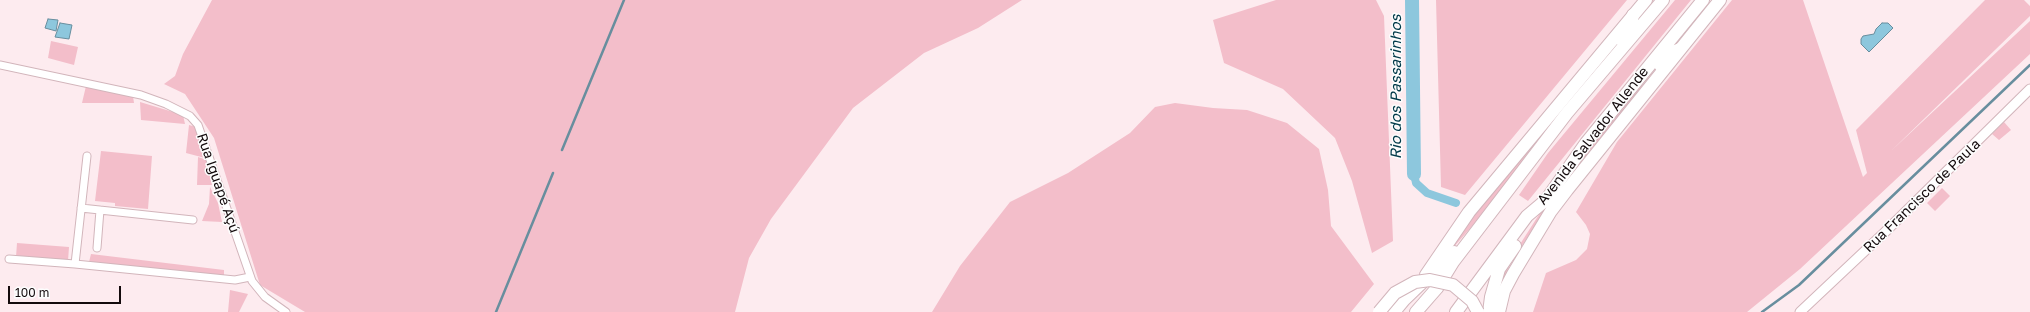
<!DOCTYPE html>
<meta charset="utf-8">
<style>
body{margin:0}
#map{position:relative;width:2030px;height:312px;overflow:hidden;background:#fdebef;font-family:"Golos Text",sans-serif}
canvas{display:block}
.scale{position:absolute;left:8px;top:286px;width:113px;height:18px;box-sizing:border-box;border:2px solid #130a0c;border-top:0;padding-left:5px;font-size:12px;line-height:14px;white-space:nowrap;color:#130a0c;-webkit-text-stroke:3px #fdfdfd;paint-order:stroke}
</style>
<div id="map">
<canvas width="2030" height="312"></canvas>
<div class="scale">100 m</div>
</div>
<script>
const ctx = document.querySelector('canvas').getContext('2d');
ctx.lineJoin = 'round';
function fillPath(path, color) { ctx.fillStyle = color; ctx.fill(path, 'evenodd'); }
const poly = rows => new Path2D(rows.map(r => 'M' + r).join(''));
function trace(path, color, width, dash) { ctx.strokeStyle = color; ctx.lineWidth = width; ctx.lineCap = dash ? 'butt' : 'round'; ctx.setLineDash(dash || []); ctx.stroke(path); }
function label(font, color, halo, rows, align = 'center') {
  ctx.font = font + ' "Golos Text",sans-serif'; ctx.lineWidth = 3; ctx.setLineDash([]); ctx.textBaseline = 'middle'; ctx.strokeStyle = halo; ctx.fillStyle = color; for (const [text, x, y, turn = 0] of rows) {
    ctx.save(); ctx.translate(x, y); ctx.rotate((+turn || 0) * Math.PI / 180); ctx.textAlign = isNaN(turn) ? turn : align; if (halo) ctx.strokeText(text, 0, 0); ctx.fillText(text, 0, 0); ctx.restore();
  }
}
const green = poly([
 [212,0,1022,0,978,28,924,53,853,108,771,219,749,258,735,312,305,312,260,285,214,138,185,94,164,84,175,76,183,54],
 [1276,0,1376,0,1384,16,1393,241,1372,253,1352,181,1335,138,1283,89,1224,63,1213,20],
 [1436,0,1627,0,1465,195,1441,187],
 [1675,0,1691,0,1528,201,1519,195,1548,153],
 [1732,0,1803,0,1863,177,1867,173,1856,130,1985,0,2024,0,2030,6,2030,16,1891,151,2030,21,2030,54,1800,269,1747,312,1533,312,1546,273,1576,260,1587,249,1590,234,1586,225,1576,212,1617,142],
 [51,41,78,47,74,65,48,58],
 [1642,85,1643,86,1542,214,1510,265,1492,304,1508,263,1540,213,1589,148],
 [86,86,133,96,134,103,82,103],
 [140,102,183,115,185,124,141,120],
 [1175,103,1213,108,1247,110,1287,123,1319,149,1328,190,1331,226,1374,284,1351,312,932,312,960,266,1010,202,1068,173,1130,133,1155,107],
 [2004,122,2011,130,1999,140,1992,134],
 [189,125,196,127,205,158,186,153],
 [1549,125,1487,209,1446,256,1476,210],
 [101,151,152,156,148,209,115,206,115,203,95,201],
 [198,157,207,160,212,185,197,185],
 [210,187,218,203,222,222,202,221,209,204],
 [1942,188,1950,196,1935,211,1927,203],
 [17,243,69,247,68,261,16,257],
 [91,254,224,270,224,282,88,266],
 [230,290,248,294,239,312,228,312]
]);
const water = poly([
 [48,19,58,20,56,31,45,28,48,19],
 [60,23,72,25,69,39,55,37,60,23],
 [1882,23,1888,23,1893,28,1869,52,1861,44,1861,39,1863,36,1874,34,1876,29,1882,23]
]);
const stream = poly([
 [562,150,624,0],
 [496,312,553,173],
 [1762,312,1799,285,2030,65]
]);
const canal = poly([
 [1414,174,1416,183,1427,193,1456,203]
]);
const river = poly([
 [1412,0,1414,174]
]);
const minor = poly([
 [0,65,141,95,166,104,190,116,198,125,252,281,265,297,286,312],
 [81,208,193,220],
 [97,248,100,210],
 [9,259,75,264,235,280,250,277],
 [75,264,87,156]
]);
const tertiary = poly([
 [1800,312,1885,232,2030,89]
]);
const primary = poly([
 [1426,275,1469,212,1646,0],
 [1499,312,1504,291,1513,274,1551,211,1567,190,1720,0]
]);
const trunk = poly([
 [1620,39,1631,23,1633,15],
 [1660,65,1669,54,1680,49],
 [1394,312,1404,300,1454,252],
 [1416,312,1437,288,1453,262,1567,113,1663,0],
 [1456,312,1527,216,1546,200,1586,143,1703,0],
 [1489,312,1491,297,1499,269,1515,246]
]);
const primaryBridge = poly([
 [1379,312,1395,293,1415,282,1430,280,1453,285,1472,301,1478,312]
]);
const streetNames = [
 ["Avenida Salvador Allende",1593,136,-52],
 ["Rua Iguapé Açú",218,183,71],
 ["Rua Francisco de Paula",1922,196,-44]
];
const waterNames = [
 ["Rio dos Passarinhos",1396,87,-90]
];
fillPath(green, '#f3beca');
fillPath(water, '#8dc7dd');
trace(water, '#688e9e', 1);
trace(stream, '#688e9e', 2.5);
trace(canal, '#8dc7dd', 8);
trace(river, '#8dc7dd', 14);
trace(minor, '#d2b5bb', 9);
trace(tertiary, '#d2b5bb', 11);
trace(primary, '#d2b5bb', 14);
trace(trunk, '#d2b5bb', 14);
trace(minor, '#fff', 7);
trace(tertiary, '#fff', 9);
trace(primary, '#fff', 12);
trace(trunk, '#fff', 12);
trace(primaryBridge, '#d2b5bb', 14, []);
trace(primaryBridge, '#fff', 12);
label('14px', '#130a0c', '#fdfdfd', streetNames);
label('italic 15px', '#023949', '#fdfdfd', waterNames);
</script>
